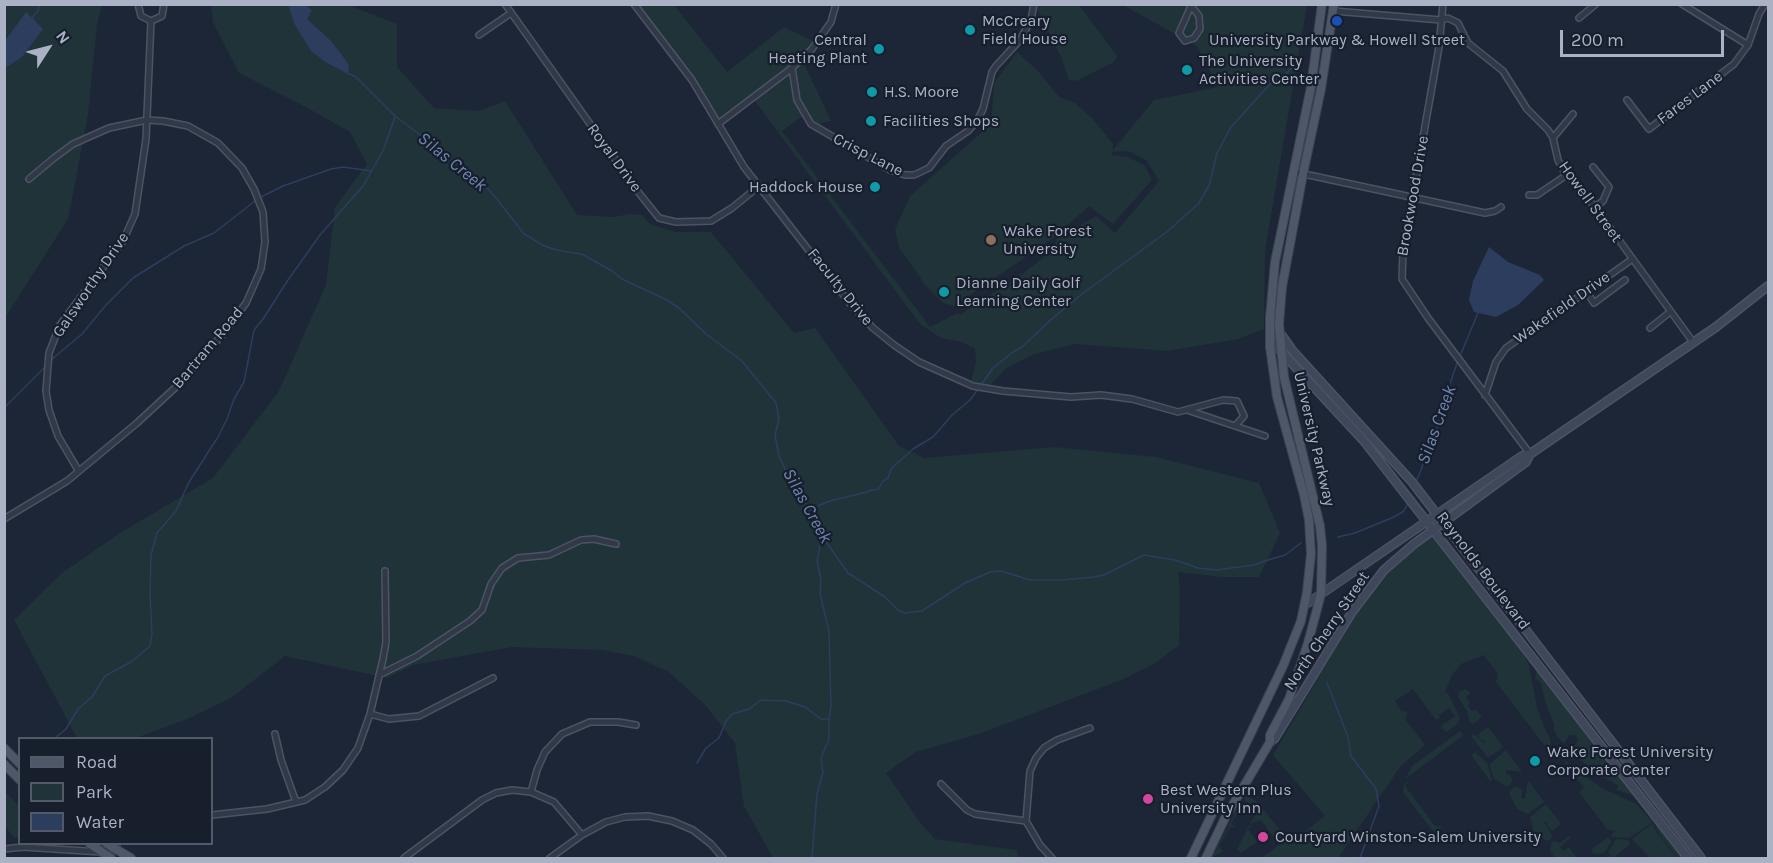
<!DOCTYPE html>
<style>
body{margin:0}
#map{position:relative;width:1773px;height:863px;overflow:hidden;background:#1d2637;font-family:Karla,sans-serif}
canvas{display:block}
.frame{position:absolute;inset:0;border:6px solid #abb2c5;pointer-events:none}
.legend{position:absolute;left:18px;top:737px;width:195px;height:108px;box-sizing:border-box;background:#171e2c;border:2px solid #525969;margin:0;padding:8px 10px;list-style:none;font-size:18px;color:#abb2c5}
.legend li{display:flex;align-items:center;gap:12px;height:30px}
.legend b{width:30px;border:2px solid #525969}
.north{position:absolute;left:18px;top:18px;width:60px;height:60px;-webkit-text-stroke:4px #171e2c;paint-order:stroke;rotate:54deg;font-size:16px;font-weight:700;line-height:24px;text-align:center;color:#abb2c5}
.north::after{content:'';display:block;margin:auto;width:21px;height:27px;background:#abb2c5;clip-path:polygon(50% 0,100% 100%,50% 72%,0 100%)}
.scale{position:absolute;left:1560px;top:30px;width:164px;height:27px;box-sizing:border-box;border:3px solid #abb2c5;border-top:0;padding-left:8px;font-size:18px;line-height:21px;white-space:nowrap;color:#abb2c5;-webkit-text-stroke:4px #171e2c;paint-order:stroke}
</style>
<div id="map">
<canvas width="1773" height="863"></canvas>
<div class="frame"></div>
<ul class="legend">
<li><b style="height:8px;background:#4e5768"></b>Road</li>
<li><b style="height:16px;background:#1f3339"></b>Park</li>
<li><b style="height:16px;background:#2d3d5e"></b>Water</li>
</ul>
<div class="north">N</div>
<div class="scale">200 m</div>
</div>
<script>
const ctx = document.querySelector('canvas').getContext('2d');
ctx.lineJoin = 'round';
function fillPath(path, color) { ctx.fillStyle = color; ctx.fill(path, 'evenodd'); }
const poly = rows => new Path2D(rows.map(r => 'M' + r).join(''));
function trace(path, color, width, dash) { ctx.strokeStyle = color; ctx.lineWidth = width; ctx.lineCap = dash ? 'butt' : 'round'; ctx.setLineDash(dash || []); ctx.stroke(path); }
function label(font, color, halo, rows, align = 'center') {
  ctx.font = font + ' Karla,sans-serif'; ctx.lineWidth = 4.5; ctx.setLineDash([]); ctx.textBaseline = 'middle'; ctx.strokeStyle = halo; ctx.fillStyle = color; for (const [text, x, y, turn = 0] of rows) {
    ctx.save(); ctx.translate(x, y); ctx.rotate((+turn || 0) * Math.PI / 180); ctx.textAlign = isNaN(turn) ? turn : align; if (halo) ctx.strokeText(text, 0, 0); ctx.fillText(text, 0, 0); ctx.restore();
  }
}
const green = poly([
 [5,5,102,5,97,24,88,115,68,219,5,318],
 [211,5,348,5,397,24,397,67,434,108,479,111,505,101,577,215,613,217,630,214,642,215,650,224,675,232,711,232,794,333,815,328,899,446,924,458,1054,447,1156,457,1259,483,1280,533,1259,577,1221,577,1178,572,1180,587,1179,645,1154,664,1121,680,979,734,916,752,886,773,922,825,935,839,1017,850,1018,858,773,858,744,806,735,743,706,706,669,672,634,656,602,650,512,647,413,665,387,678,285,656,231,698,187,719,136,738,77,738,14,620,62,573,120,533,213,478,279,391,326,285,335,207,367,164,350,132,302,105,239,73,213,22],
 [634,5,674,5,727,72,784,27,813,41,801,57,831,121,818,124,801,117,782,131,930,327,958,313,960,315,1022,274,1051,252,1058,238,1096,216,1115,233,1159,181,1146,160,1128,151,1112,152,1112,155,1128,157,1145,166,1152,180,1113,224,1089,206,1052,239,954,306,943,303,925,285,899,247,895,229,910,196,991,124,994,83,1017,52,1038,71,1059,97,1075,103,1093,119,1113,144,1113,150,1154,100,1218,87,1197,46,1123,5,1307,5,1265,250,1264,329,1238,339,1167,351,1074,344,1032,355,1003,370,1004,371,989,386,971,381,976,362,975,349,962,342,941,338,920,324,755,101,718,124,692,80],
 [1038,5,1079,5,1117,56,1114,62,1076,81,1069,80,1062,59,1038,11],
 [1430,536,1433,536,1524,654,1529,666,1537,708,1545,729,1551,741,1550,748,1548,750,1496,682,1498,674,1484,655,1461,664,1452,675,1445,692,1448,693,1460,718,1456,725,1447,732,1445,732,1441,726,1455,716,1449,708,1439,715,1440,718,1436,720,1413,689,1395,701,1402,712,1405,711,1408,714,1405,719,1425,745,1400,767,1338,858,1261,858,1279,845,1261,820,1250,824,1258,810,1245,801,1244,796,1250,788,1247,795,1256,801,1287,838,1289,837,1292,841,1325,816,1273,755,1363,602,1386,574,1407,553],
 [1537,670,1538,670,1635,796,1616,790,1619,786,1596,773,1581,760,1574,757,1566,748,1576,745,1578,738,1574,735,1569,735,1564,744,1557,736,1553,727,1555,727,1546,704,1541,683,1535,678],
 [1465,689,1471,693,1466,697,1470,703,1468,706,1472,711,1475,709,1482,717,1473,724,1469,721,1468,713,1458,697,1459,692],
 [1488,727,1503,747,1488,758,1471,736,1474,734,1484,744,1485,741,1481,740,1477,735],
 [1460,731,1464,735,1405,779,1412,766],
 [1506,750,1522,772,1506,770,1506,774,1510,775,1513,780,1510,785,1506,786,1494,779,1489,765],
 [1475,752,1487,763,1492,780,1490,781,1471,755],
 [1563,760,1566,761,1573,768,1602,788,1636,804,1653,822,1629,838,1613,837,1611,835,1615,831,1607,829,1579,792,1584,788],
 [1410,780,1405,786,1435,826,1442,827,1437,831,1432,830,1403,792,1404,784],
 [1528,780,1544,802,1528,814,1517,809,1509,794,1512,788,1517,786,1522,790,1521,798,1525,799],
 [4,791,19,806,19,837,14,837,5,827],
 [1546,804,1561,824,1552,831,1547,825,1547,821,1544,822,1552,835,1551,839,1547,841,1534,832,1530,817],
 [1241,806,1245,810,1240,809,1231,824,1235,827,1230,827,1219,847,1223,851,1212,858,1238,807],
 [1653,819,1684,858,1678,858,1659,834],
 [1653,823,1657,833,1677,858,1650,858,1632,839],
 [1249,826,1252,826,1248,829,1257,842,1241,853,1237,849],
 [1569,836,1571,837,1560,847,1563,851,1569,847,1577,858,1555,858,1550,851,1551,843,1554,841,1560,843],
 [1608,837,1612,842,1609,845,1607,850,1602,854,1599,853,1599,855,1592,853,1592,849],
 [1616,839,1628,840,1630,843,1628,846,1613,858,1608,852]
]);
const water = poly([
 [288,5,305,5,312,10,307,19,331,41,342,55,349,65,348,74,327,63,311,51,295,25],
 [26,12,43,29,22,57,5,68,5,41],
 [1489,247,1508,262,1540,275,1544,280,1518,305,1496,317,1474,312,1469,300,1473,281]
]);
const stream = poly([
 [31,19,38,11,39,4],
 [347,73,356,77,395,116,481,181,497,199,523,233,542,245,556,250,582,254,612,271,622,279,665,299,679,308,706,334,742,361,776,403,779,419,775,435,779,456,793,486,805,502,822,536,848,573,885,597,898,610,905,613,922,611,965,583,990,572,1001,571,1030,580,1062,580,1094,577,1104,575,1144,555,1175,560,1198,568,1216,570,1254,565,1271,559,1285,555,1301,543],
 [259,198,283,186,331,169,343,167,371,171],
 [1460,356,1478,313],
 [51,360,82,334,106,305,133,278,184,246,214,233,255,201],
 [981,385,993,368,1013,352,1022,347,1053,318,1082,294,1168,231,1198,204,1209,186,1217,153,1231,127,1269,85,1285,75,1295,64],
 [4,408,46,366],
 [1416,482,1435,435,1444,402,1458,360],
 [810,509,830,501,867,492,871,490,878,490,883,481,888,478,891,469,913,449,933,437,952,415,970,400,978,389],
 [1338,537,1355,533,1394,517,1404,511,1408,503],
 [1327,683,1348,737,1351,756,1376,789,1379,806,1360,858],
 [55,738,66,729,78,709,92,697,105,676,131,662,150,646,152,634,150,595,151,555,157,533,176,511,189,482,218,437,227,419,234,399,244,382,254,330,263,319,288,280,320,235,363,186,383,151,395,117],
 [697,763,706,748,719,738,726,721,732,714,749,709,761,700,786,701,805,707,821,719,828,719],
 [812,858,817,794,823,772,821,758,829,739,829,719,831,707,829,631,820,594,821,579,817,561,822,536]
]);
const street = poly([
 [138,4,141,16,151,21,162,16,164,4],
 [505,4,639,193,659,218,676,222,711,221,732,208,759,186],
 [634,4,692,80,744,167,852,306,873,328,894,345,919,362,973,386,1003,391,1071,397,1101,395,1132,399,1178,412,1223,400,1237,401,1244,416,1235,426,1187,410],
 [1189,4,1191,6,1196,12,1199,16,1200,29,1194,38,1185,41,1179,33,1191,6],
 [1443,4,1439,47,1403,251,1402,279,1428,318,1530,454],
 [1682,4,1748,45],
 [1334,11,1441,20,1448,18,1458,23,1468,43,1503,71,1527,109,1548,130,1553,138,1558,160,1564,171,1595,207,1693,342],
 [1579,18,1596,4],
 [479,35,511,13],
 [792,68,797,100,811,124,890,170,905,175,914,175,929,168,946,146,968,131,977,121,983,109,992,72,996,66,1020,40,1031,20,1034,4],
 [1627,100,1649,129,1734,64,1748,45,1759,14,1765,4],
 [718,124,792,68,812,49,831,22,836,4],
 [1553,138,1573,114],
 [1593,167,1609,187,1603,201,1595,207],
 [1295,172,1485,213,1495,211,1501,207],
 [1529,195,1537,195,1568,174],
 [1586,291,1594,303,1625,280],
 [1650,328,1670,312],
 [1485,395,1496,362,1506,348,1631,260],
 [1235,426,1265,436],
 [78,470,58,436,49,410,46,391,49,353,60,325,123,241,135,214,146,139,151,21],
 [4,519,67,481,137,423,177,386,222,335,246,303,261,269,265,242,263,212,254,189,242,168,218,143,188,126,163,121,147,120,109,128,73,144,54,158,29,179],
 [379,675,417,656,470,621,482,610,491,584,502,568,518,558,549,555,581,540,594,539,616,544],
 [370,714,389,719,419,716,493,678],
 [275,734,281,760,296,802],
 [941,784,967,810,975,814,1026,821],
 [531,792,537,770,545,752,562,734,590,722,618,722,636,725],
 [212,815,267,809,305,800,325,787,343,770,358,748,370,714,383,659,386,642,385,571],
 [4,849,23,847,101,852,117,844],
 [404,858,482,800,496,793,512,790,531,792,554,802,582,835],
 [550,858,582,835,606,822,625,817,648,816,672,821,693,830,711,844,723,858],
 [1052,858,1040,845,1026,821,1030,771,1036,758,1044,748,1057,740,1090,728]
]);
const secondary = poly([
 [1272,302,1277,347,1364,441,1688,858],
 [1280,333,1292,350,1412,482,1701,858],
 [1305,605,1522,456,1530,454,1716,327,1768,286],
 [1270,742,1275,738,1352,612,1384,570,1414,544,1526,462,1530,454]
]);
const primary = poly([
 [4,748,20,764],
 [4,764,20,780],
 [90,844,111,858],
 [107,844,131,858],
 [1191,858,1283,666,1301,621,1307,592,1311,554,1309,520,1304,495,1277,397,1270,347,1270,317,1275,262,1311,87,1322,4],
 [1206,858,1225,818,1270,742,1270,735,1289,699,1308,643,1321,594,1322,546,1320,526,1284,377,1279,324,1282,287,1303,174,1321,89,1334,4]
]);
const markers = [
 [1337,21,6,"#1a4fb4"],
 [970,30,6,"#0f9aa8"],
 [879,49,6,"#0f9aa8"],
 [1187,70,6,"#0f9aa8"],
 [872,92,6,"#0f9aa8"],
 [871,121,6,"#0f9aa8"],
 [875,187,6,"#0f9aa8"],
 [991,240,6,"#8d6e63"],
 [944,292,6,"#0f9aa8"],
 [1535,761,6,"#0f9aa8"],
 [1148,799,6,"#d1479c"],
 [1263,837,6,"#d1479c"]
];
const poiNames = [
 ["McCreary",982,21],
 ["Field House",982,39],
 ["Central",867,40,"right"],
 ["Heating Plant",867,58,"right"],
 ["University Parkway & Howell Street",1337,40,"center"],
 ["The University",1199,61],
 ["Activities Center",1199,79],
 ["H.S. Moore",884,92],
 ["Facilities Shops",883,121],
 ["Haddock House",863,187,"right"],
 ["Wake Forest",1003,231],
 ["University",1003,249],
 ["Dianne Daily Golf",956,283],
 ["Learning Center",956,301],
 ["Wake Forest University",1547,752],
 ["Corporate Center",1547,770],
 ["Best Western Plus",1160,790],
 ["University Inn",1160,808],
 ["Courtyard Winston-Salem University",1275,837]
];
const streetNames = [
 ["Fares Lane",1690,98,-37],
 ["Crisp Lane",868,155,27],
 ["Royal Drive",614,158,54],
 ["Brookwood Drive",1413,196,-80],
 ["Howell Street",1590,202,54],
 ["Galsworthy Drive",91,285,-56],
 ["Faculty Drive",840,287,51],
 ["Wakefield Drive",1562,308,-35],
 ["Bartram Road",208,348,-50],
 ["University Parkway",1314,439,77],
 ["Reynolds Boulevard",1483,571,53],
 ["North Cherry Street",1327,631,-56]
];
const waterNames = [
 ["Silas Creek",452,162,39],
 ["Silas Creek",1437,425,-70],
 ["Silas Creek",807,506,61]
];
fillPath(green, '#1f3339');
fillPath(water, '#2d3d5e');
trace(stream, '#2d3d5e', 1.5);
trace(street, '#4c5363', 8);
trace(secondary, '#4c5363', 10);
trace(primary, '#3b4251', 10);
trace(street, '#313848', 5);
trace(secondary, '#3f475b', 7);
trace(primary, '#4e5768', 8);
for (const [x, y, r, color] of markers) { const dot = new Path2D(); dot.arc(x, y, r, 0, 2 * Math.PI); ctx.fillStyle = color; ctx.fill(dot); trace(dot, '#171e2c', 2); }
label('16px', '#abb2c5', '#171e2c', poiNames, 'left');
label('16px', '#abb2c5', '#171e2c', streetNames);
label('italic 18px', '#7086b1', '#171e2c', waterNames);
</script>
